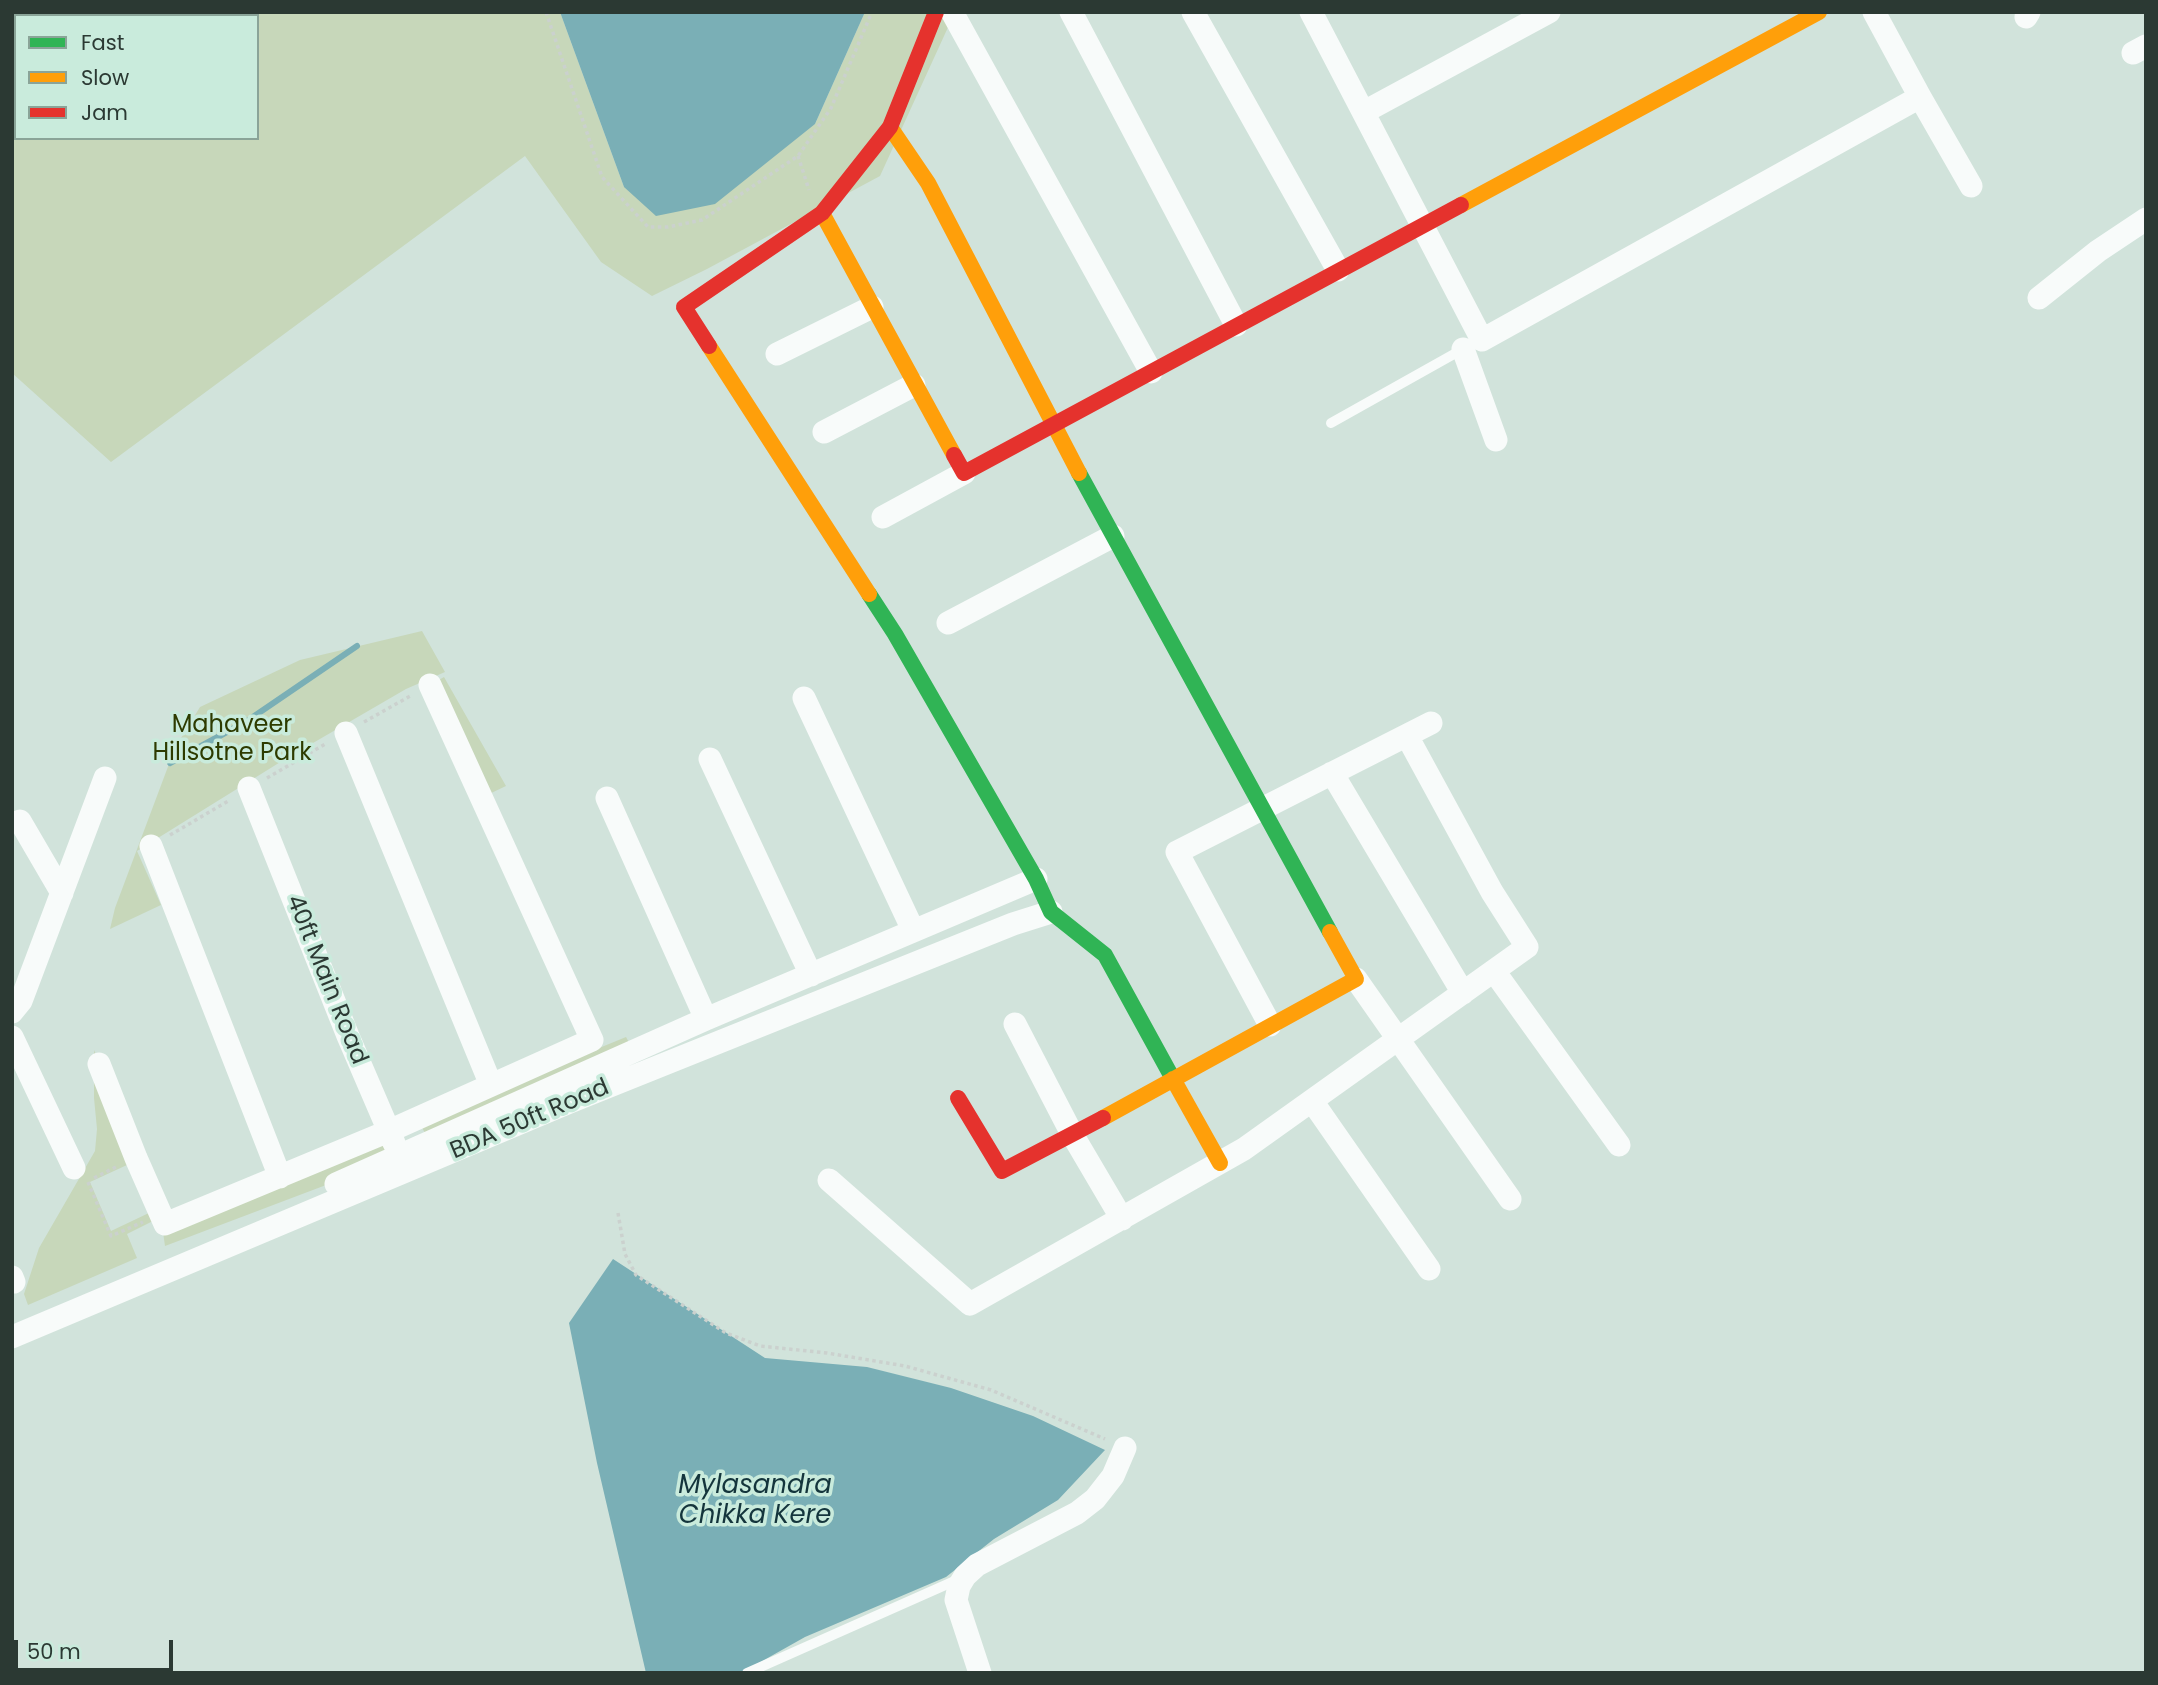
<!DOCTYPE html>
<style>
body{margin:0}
#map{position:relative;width:2158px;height:1685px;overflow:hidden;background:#d1e3db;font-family:Poppins,sans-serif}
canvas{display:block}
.frame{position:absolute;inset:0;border:14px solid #2b3933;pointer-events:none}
.legend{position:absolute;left:14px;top:14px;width:245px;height:126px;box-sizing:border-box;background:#c9ebdc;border:2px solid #8aa498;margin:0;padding:9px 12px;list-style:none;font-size:21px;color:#2b3933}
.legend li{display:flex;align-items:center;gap:14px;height:35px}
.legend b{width:35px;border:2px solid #8aa498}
.scale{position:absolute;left:14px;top:1640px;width:159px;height:32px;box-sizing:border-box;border:4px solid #2b3933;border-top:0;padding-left:9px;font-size:21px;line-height:24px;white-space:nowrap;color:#2b3933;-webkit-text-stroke:5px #c9ebdc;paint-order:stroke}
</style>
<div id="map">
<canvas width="2158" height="1685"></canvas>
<div class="frame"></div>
<ul class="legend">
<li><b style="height:9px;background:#30b455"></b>Fast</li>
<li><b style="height:9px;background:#ff9f0a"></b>Slow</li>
<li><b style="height:9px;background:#e5322d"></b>Jam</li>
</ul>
<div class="scale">50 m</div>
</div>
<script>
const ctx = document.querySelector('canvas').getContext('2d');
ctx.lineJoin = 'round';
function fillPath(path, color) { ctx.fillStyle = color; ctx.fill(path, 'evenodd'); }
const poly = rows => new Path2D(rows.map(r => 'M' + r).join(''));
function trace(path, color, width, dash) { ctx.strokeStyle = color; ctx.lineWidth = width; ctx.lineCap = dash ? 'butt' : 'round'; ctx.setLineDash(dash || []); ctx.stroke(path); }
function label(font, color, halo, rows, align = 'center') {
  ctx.font = font + ' Poppins,sans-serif'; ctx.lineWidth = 7; ctx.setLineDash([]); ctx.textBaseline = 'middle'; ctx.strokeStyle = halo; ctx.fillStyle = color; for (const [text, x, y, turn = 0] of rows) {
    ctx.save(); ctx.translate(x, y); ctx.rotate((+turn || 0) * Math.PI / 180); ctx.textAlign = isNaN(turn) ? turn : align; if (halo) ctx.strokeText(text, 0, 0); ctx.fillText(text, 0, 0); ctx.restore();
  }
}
const green = poly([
 [12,12,560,12,624,187,815,124,865,12,955,12,880,176,707,269,652,296,601,262,525,156,111,462,12,373],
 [16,16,257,16,257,138,16,138],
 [422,631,445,672,406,689,282,761,137,851,161,905,110,929,115,908,175,748,200,707,300,660],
 [444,677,506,786,487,795,430,685],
 [626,1037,632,1048,426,1135,419,1122],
 [94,1050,136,1158,127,1165,90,1182,111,1231,151,1212,155,1220,127,1234,137,1258,28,1305,24,1294,39,1248,95,1151,97,1129,94,1098],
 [389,1131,400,1157,165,1246,163,1232]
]);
const water = poly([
 [560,12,865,12,815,124,715,204,656,216,624,187],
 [613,1259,765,1358,867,1367,951,1388,1033,1416,1105,1450,1058,1500,994,1539,946,1577,805,1637,741,1673,646,1673,597,1463,569,1323]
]);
const stream = poly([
 [170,763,247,721,357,646]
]);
const path = poly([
 [546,12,602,177,648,227,668,227,702,220,798,156,831,108,872,12],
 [798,156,809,190],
 [364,722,412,695],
 [267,778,327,743],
 [170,835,230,800],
 [94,1178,118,1166],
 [88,1182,111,1236,143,1222],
 [618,1213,625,1254,636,1275,726,1333,760,1346,827,1353,905,1366,991,1390,1105,1439]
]);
const lane = poly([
 [1331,423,1463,349],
 [747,1673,959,1579]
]);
const street = poly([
 [952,12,1151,372],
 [1071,12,1236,325],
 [1193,12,1338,270],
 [1311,12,1482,340,1920,97,1874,12],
 [2026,17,2029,12],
 [2133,53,2146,46],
 [1920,97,1971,186],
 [1364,112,1549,12],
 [2039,298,2098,251,2146,219],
 [1463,349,1496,440],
 [777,354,872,307],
 [824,432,914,385],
 [883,517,964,473],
 [948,623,1113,536],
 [804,698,913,930],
 [346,733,491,1085],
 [710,759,811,975],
 [1332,773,1463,993],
 [249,788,348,1036,394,1143],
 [607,798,706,1019],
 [20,821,62,893],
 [151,846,280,1177],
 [1494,971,1619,1145],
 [1356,979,1510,1199],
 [12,1012,21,1001,105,778],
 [1015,1024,1072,1134,1122,1219],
 [1270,1025,1177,852,1431,723],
 [12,1037,74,1168],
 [99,1064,136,1158,165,1224,389,1131,592,1040,430,685],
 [1312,1101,1429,1269],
 [829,1180,970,1304,1244,1149,1527,947,1492,892,1407,736],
 [336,1184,706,1019,1036,879],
 [12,1277,14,1282],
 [12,1337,570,1102,1013,924,1051,912],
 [980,1673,956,1600,959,1586,965,1576,977,1565,1077,1513,1095,1499,1113,1476,1125,1448]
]);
const fast = poly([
 [1079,473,1330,932],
 [869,594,895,634,1036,879,1051,912,1105,955,1173,1079]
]);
const slow = poly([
 [890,127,928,183,1079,473],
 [1461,205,1819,12],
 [822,213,954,455],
 [709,346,869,594],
 [1173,1079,1220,1163],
 [1103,1118,1356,979,1330,932]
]);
const jam = poly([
 [709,346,684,307,822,213,890,127,936,12],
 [954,455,964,473,1461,205],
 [958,1098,1002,1171,1103,1118]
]);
const parkNames = [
 ["Mahaveer",232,726],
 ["Hillsotne Park",232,754]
];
const streetNames = [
 ["40ft Main Road",326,980,68],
 ["BDA 50ft Road",530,1120,-23]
];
const waterNames = [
 ["Mylasandra",755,1486],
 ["Chikka Kere",755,1516]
];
fillPath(green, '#c7d7ba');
fillPath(water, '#7aafb6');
trace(stream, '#7aafb6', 6);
trace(path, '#cbd1ce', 3.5, [3.5, 3.5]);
trace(lane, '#f8fbfa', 10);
trace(street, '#f8fbfa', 23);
trace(fast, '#30b455', 16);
trace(slow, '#ff9f0a', 16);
trace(jam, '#e5322d', 16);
label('24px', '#2d3b00', '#c9ebdc', parkNames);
label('24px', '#2b3933', '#c9ebdc', streetNames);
label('italic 26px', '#14353c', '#c9ebdc', waterNames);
</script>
